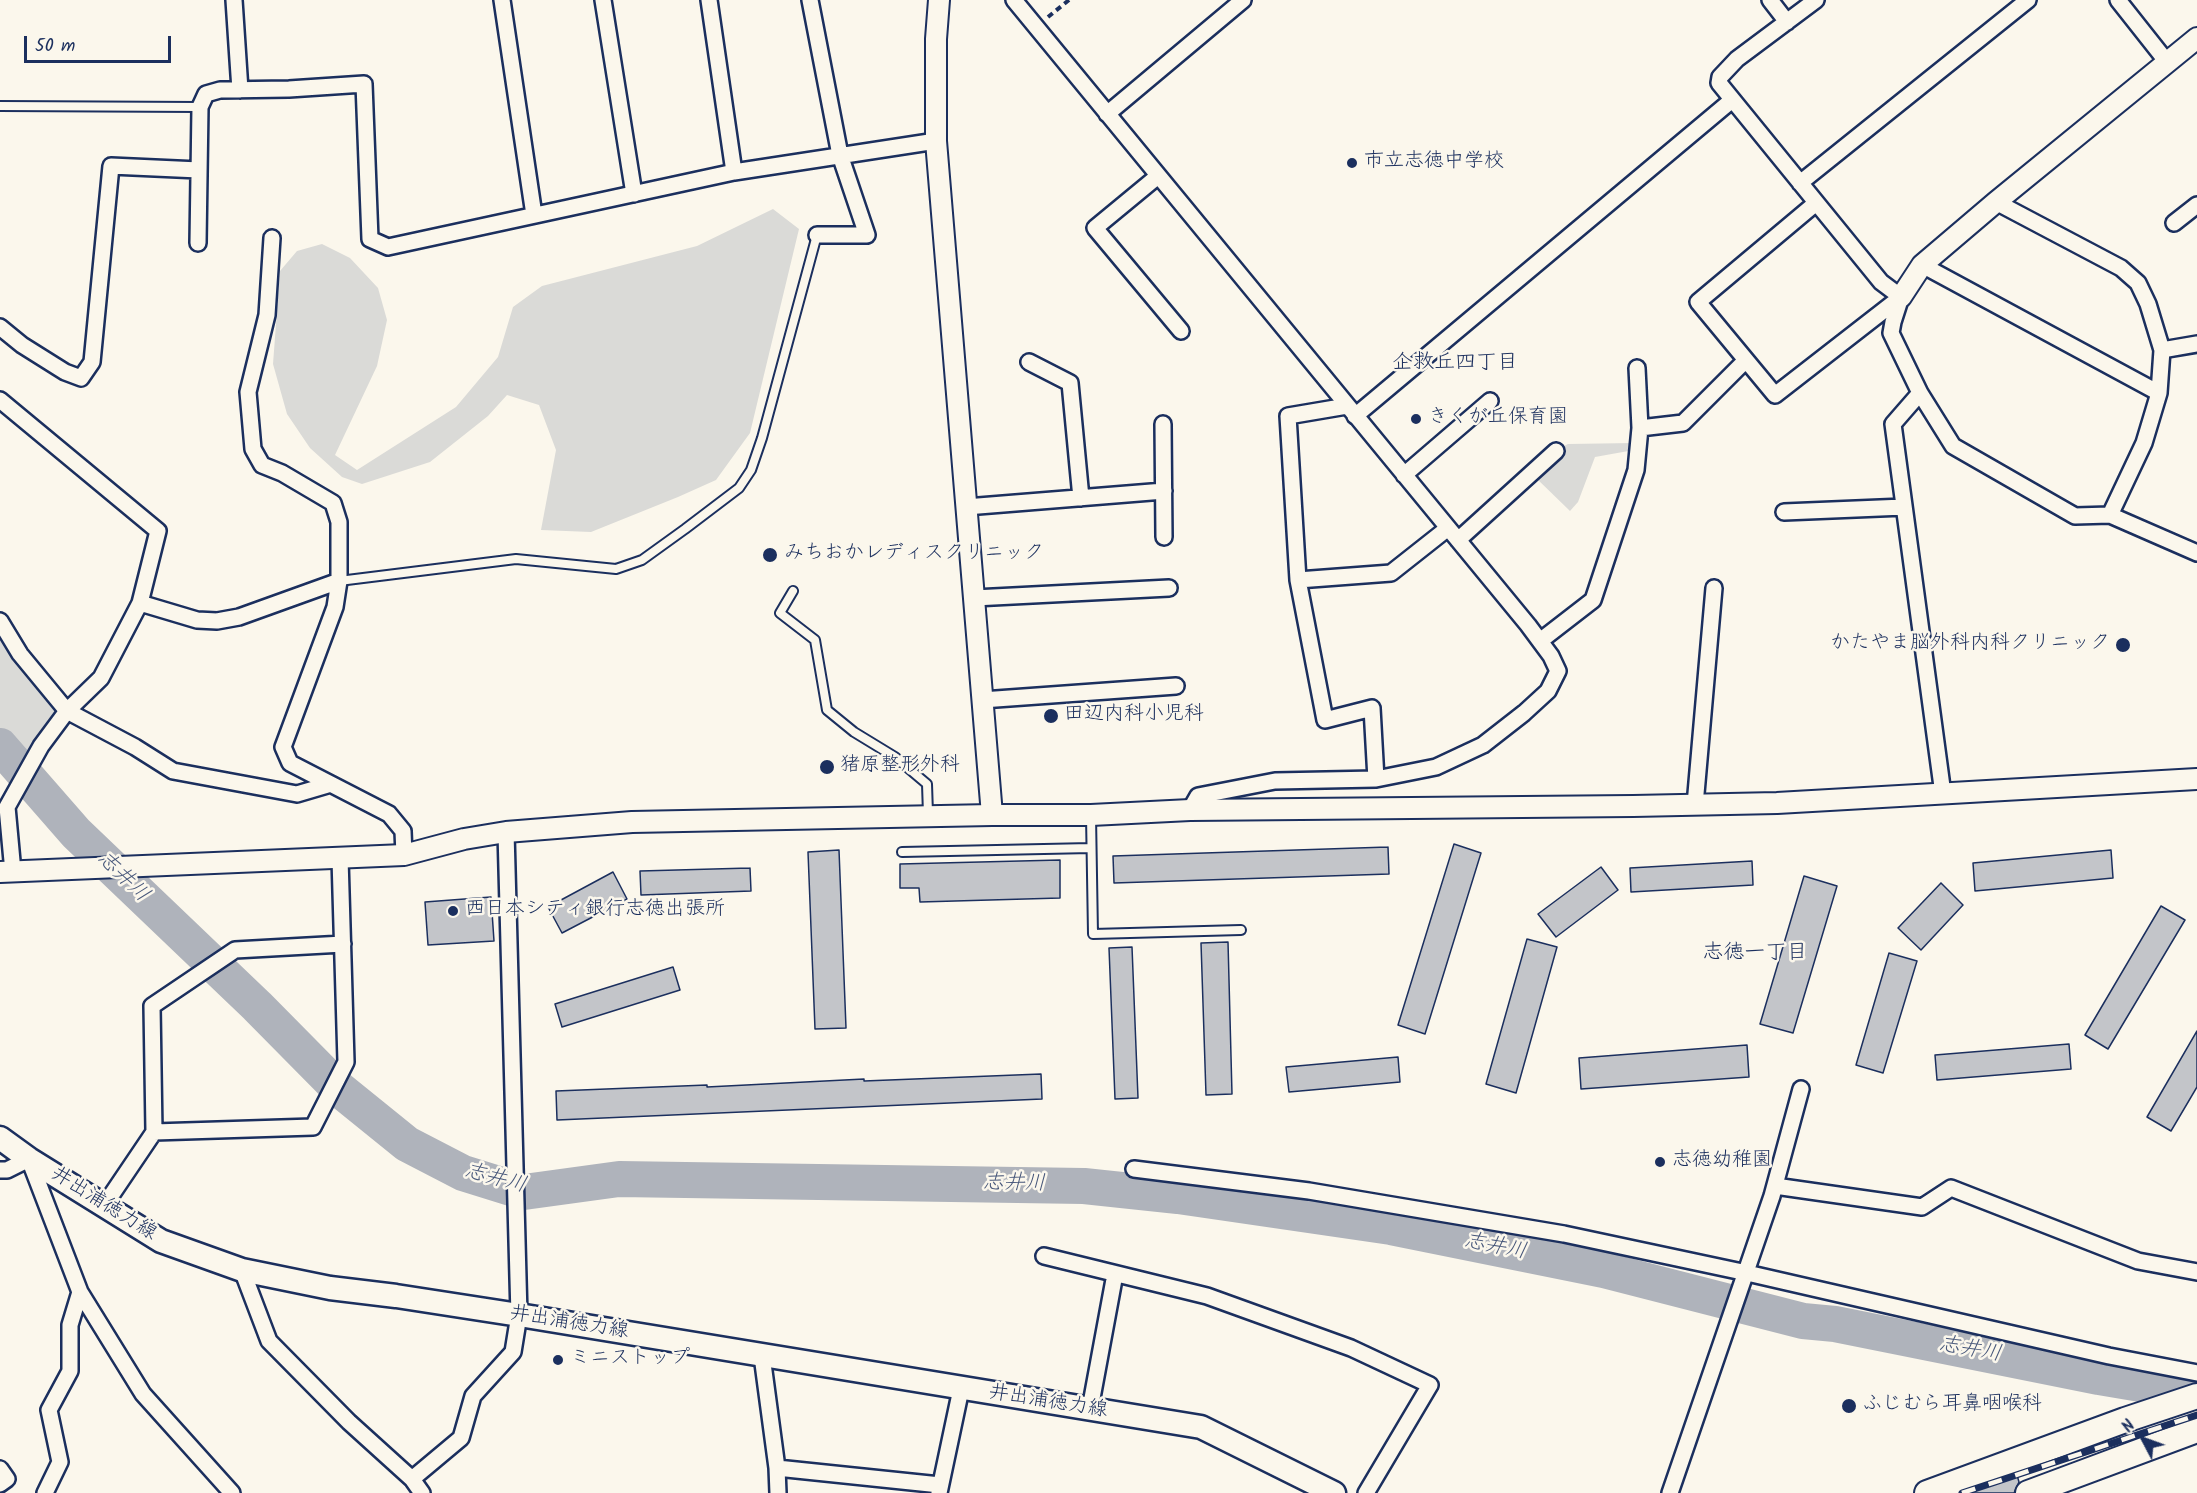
<!DOCTYPE html>
<meta charset="utf-8">
<style>
body{margin:0}
#map{position:relative;width:2197px;height:1493px;overflow:hidden;background:#fbf7ec;font-family:Kalam,sans-serif}
canvas{display:block}
.north{position:absolute;left:2113px;top:1409px;width:60px;height:60px;-webkit-text-stroke:4px #fbf7ec;paint-order:stroke;rotate:311deg;font-size:16px;font-weight:700;line-height:24px;text-align:center;color:#1b2f5e}
.north::after{content:'';display:block;margin:auto;width:21px;height:27px;background:#1b2f5e;clip-path:polygon(50% 0,100% 100%,50% 72%,0 100%)}
.scale{position:absolute;left:24px;top:36px;width:147px;height:27px;box-sizing:border-box;border:3px solid #1b2f5e;border-top:0;padding-left:8px;font-size:18px;line-height:21px;white-space:nowrap;color:#1b2f5e;-webkit-text-stroke:4px #fbf7ec;paint-order:stroke}
</style>
<div id="map">
<canvas width="2197" height="1493"></canvas>
<div class="north">N</div>
<div class="scale">50 m</div>
</div>
<script>
const ctx = document.querySelector('canvas').getContext('2d');
ctx.lineJoin = 'round';
function fillPath(path, color) { ctx.fillStyle = color; ctx.fill(path, 'evenodd'); }
const poly = rows => new Path2D(rows.map(r => 'M' + r).join(''));
function trace(path, color, width, dash) { ctx.strokeStyle = color; ctx.lineWidth = width; ctx.lineCap = dash ? 'butt' : 'round'; ctx.setLineDash(dash || []); ctx.stroke(path); }
function label(font, color, halo, rows, align = 'center') {
  ctx.font = font + ' Kalam,"Klee One",sans-serif'; ctx.lineWidth = 5; ctx.setLineDash([]); ctx.textBaseline = 'middle'; ctx.strokeStyle = halo; ctx.fillStyle = color; for (const [text, x, y, turn = 0] of rows) {
    ctx.save(); ctx.translate(x, y); ctx.rotate((+turn || 0) * Math.PI / 180); ctx.textAlign = isNaN(turn) ? turn : align; if (halo) ctx.strokeText(text, 0, 0); ctx.fillText(text, 0, 0); ctx.restore();
  }
}
const green = poly([
 [773,209,799,229,750,433,716,480,678,497,591,532,541,530,556,450,539,405,507,395,488,416,430,462,362,484,342,477,310,448,287,414,273,364,280,271,297,251,322,244,350,258,378,288,387,320,377,366,335,455,357,470,456,407,498,357,513,307,542,286,697,246],
 [1634,443,1634,450,1595,457,1578,502,1570,511,1535,477,1562,447,1568,444],
 [0,633,60,711,41,732,23,762,0,736]
]);
const water = poly([
 [0,736,23,762,76,833,0,757,0,736]
]);
const river = poly([
 [0,746,76,833,257,1006,339,1089,407,1144,463,1173,524,1192,619,1179,1084,1186,1178,1196,1391,1227,1604,1270,1803,1321,1835,1324,2099,1377,2182,1391]
]);
const building = poly([
 [1454,844,1481,853,1425,1034,1398,1025,1454,844],
 [1388,847,1389,874,1114,883,1113,856,1388,847],
 [839,850,846,1028,815,1029,808,852,839,850],
 [2111,850,2113,878,1975,891,1973,863,2111,850],
 [1060,860,1060,898,920,902,919,888,900,888,900,864,1060,860],
 [1752,861,1753,885,1631,892,1630,868,1752,861],
 [1601,867,1618,890,1556,937,1538,914,1601,867],
 [750,868,751,891,641,895,640,871,750,868],
 [613,872,627,899,562,933,548,907,613,872],
 [1804,876,1837,886,1793,1033,1760,1024,1804,876],
 [1941,883,1963,905,1921,950,1898,928,1941,883],
 [491,897,494,941,428,945,425,902,491,897],
 [2161,906,2185,920,2108,1049,2085,1035,2161,906],
 [1527,939,1557,947,1516,1093,1486,1084,1527,939],
 [1228,942,1232,1094,1206,1095,1201,943,1228,942],
 [1132,947,1138,1098,1115,1099,1109,948,1132,947],
 [1889,953,1917,961,1883,1073,1856,1065,1889,953],
 [673,967,680,990,562,1027,555,1004,673,967],
 [2197,1031,2197,1087,2171,1131,2147,1117,2197,1031],
 [2069,1044,2071,1069,1937,1080,1935,1055,2069,1044],
 [1747,1045,1749,1077,1581,1089,1579,1058,1747,1045],
 [1398,1057,1400,1082,1289,1092,1286,1067,1398,1057],
 [1041,1074,1042,1099,557,1120,556,1091,707,1085,707,1087,864,1079,864,1081,1041,1074],
 [2017,1475,2019,1482,2014,1493,1968,1493,2017,1475]
]);
const path = poly([
 [1048,17,1069,0]
]);
const service = poly([
 [0,106,200,107],
 [339,581,516,559,616,569,642,560,685,529,739,488,751,470,762,438,817,235],
 [793,591,780,613,815,640,827,710,854,732,895,757,927,784,928,814],
 [1091,816,1093,934,1241,930],
 [902,852,1091,848]
]);
const minor = poly([
 [234,0,240,90],
 [502,0,534,215],
 [603,0,634,194],
 [709,0,734,172],
 [810,0,840,155,867,235,817,235],
 [1014,0,1528,625,1551,656,1558,671,1548,691,1524,713,1483,745,1436,767,1376,779,1275,781,1198,796,1190,810],
 [1770,0,1787,22],
 [1816,0,1737,59,1720,77,1719,83,1881,282,1901,297],
 [2118,0,2167,62],
 [1107,114,1243,0],
 [1158,176,1095,228,1181,331],
 [1800,183,2028,0],
 [1996,202,2121,268,2138,283,2148,304,2162,350,2159,393,2144,443,2110,515],
 [1816,203,1698,302,1775,395,1901,297],
 [2174,223,2197,205],
 [272,238,267,315,248,392,253,449,262,465,282,473,333,503,339,522,339,581,335,607,283,747,290,763,389,814,403,831,404,855],
 [198,243,200,107,206,94,220,90,289,89,364,84,370,239,388,247,734,172,936,141],
 [1922,265,2159,393],
 [1901,297,1893,322,1891,333,1920,393,1953,446,2075,516,2110,515,2197,553],
 [0,327,22,345,65,372,81,378,92,362,111,166,199,170],
 [2162,350,2197,344],
 [1029,362,1070,383,1081,498],
 [1920,393,1893,424,1943,794],
 [0,400,158,531,140,603,101,678,67,711,41,746,7,807,13,872],
 [1347,406,1288,416,1298,580,1391,573,1448,528],
 [1355,416,1732,100],
 [1163,424,1164,537],
 [1640,428,1683,423,1746,360],
 [1404,475,1490,401],
 [966,507,1164,491],
 [1784,512,1904,507],
 [1458,540,1556,451],
 [1298,580,1325,720,1372,708,1376,779],
 [974,598,1169,588],
 [140,603,197,620,217,621,239,617,339,581],
 [0,621,20,654,67,711,135,747,173,771,297,794,331,784],
 [1540,641,1593,600,1636,470,1640,428,1637,368],
 [982,700,1176,686],
 [1695,805,1714,588],
 [154,1132,152,1006,235,950,343,944],
 [1134,1169,1309,1191,1564,1234,1747,1273,2109,1356,2197,1373],
 [0,1170,7,1170,29,1159,80,1292,143,1394,232,1493],
 [1775,1186,1922,1207,1951,1188,2138,1261,2197,1272],
 [104,1206,154,1132,313,1127,346,1062,340,858],
 [1044,1256,1207,1296,1351,1348,1430,1385,1366,1493],
 [242,1270,269,1341,349,1422,412,1479,422,1493],
 [762,1356,777,1468,778,1493],
 [1090,1409,1115,1274],
 [777,1468,940,1485],
 [0,1469,7,1479,0,1484],
 [412,1479,461,1438,473,1396,513,1352,519,1315,506,832],
 [45,1493,60,1462,49,1410,70,1371,70,1325,80,1292],
 [939,1493,961,1389],
 [1670,1493,1772,1196,1801,1089]
]);
const tertiary = poly([
 [939,0,936,39,936,141,992,815],
 [1901,297,1922,265,1996,202,2197,38],
 [0,872,404,855,464,839,506,832,632,822,992,815,1091,815,1190,810,1633,806,1777,803,2197,779]
]);
const secondary = poly([
 [0,1138,29,1159,161,1241,242,1270,330,1288,396,1296,519,1315,1201,1427,1334,1493]
]);
const primary = poly([
 [1927,1493,2125,1420,2197,1396],
 [2028,1493,2197,1430]
]);
const rail = poly([
 [1962,1493,2197,1415]
]);
const markers = [
 [1352,163,6,"#1b2f5e"],
 [1416,419,6,"#1b2f5e"],
 [770,555,8,"#1b2f5e"],
 [2123,645,8,"#1b2f5e"],
 [1051,716,8,"#1b2f5e"],
 [827,767,8,"#1b2f5e"],
 [453,911,6,"#1b2f5e"],
 [1660,1162,6,"#1b2f5e"],
 [558,1360,6,"#1b2f5e"],
 [1849,1406,8,"#1b2f5e"]
];
const poiNames = [
 ["市立志徳中学校",1364,163],
 ["きくが丘保育園",1428,419],
 ["みちおかレディスクリニック",784,555],
 ["かたやま脳外科内科クリニック",2110,645,"right"],
 ["田辺内科小児科",1064,716],
 ["猪原整形外科",840,767],
 ["西日本シティ銀行志徳出張所",465,911],
 ["志徳幼稚園",1672,1162],
 ["ミニストップ",570,1360],
 ["ふじむら耳鼻咽喉科",1862,1406]
];
const streetNames = [
 ["井出浦徳力線",103,1205,32],
 ["井出浦徳力線",569,1324,9],
 ["井出浦徳力線",1048,1403,9]
];
const neighbourhoodNames = [
 ["企救丘四丁目",1455,364],
 ["志徳一丁目",1755,954]
];
const waterNames = [
 ["志井川",122,878,44],
 ["志井川",495,1180,15],
 ["志井川",1014,1185,1],
 ["志井川",1495,1248,11],
 ["志井川",1970,1351,10]
];
fillPath(green, '#dadad7');
fillPath(water, '#afb3bb');
trace(water, '#747e96', 1.5);
trace(river, '#afb3bb', 36);
fillPath(building, '#c3c5c9');
trace(building, '#1b2f5e', 1.5);
trace(service, '#1b2f5e', 12);
trace(minor, '#1b2f5e', 20);
trace(tertiary, '#1b2f5e', 24);
trace(secondary, '#1b2f5e', 27);
trace(primary, '#1b2f5e', 28);
trace(path, '#1b2f5e', 4, [6, 4.5]);
trace(service, '#fbf7ec', 8);
trace(minor, '#fbf7ec', 15);
trace(tertiary, '#fbf7ec', 20);
trace(secondary, '#fbf7ec', 22);
trace(primary, '#fbf7ec', 24);
trace(rail, '#1b2f5e', 7);
trace(rail, '#fbf7ec', 4.5, [14]);
for (const [x, y, r, color] of markers) { const dot = new Path2D(); dot.arc(x, y, r, 0, 2 * Math.PI); ctx.fillStyle = color; ctx.fill(dot); trace(dot, '#fbf7ec', 2); }
label('20px', '#1b2f5e', '#fbf7ec', poiNames, 'left');
label('20px', '#1b2f5e', '#fbf7ec', streetNames);
label('21px', '#1b2f5e', '#fbf7ec', neighbourhoodNames);
label('italic 21px', '#47577a', '#fbf7ec', waterNames);
</script>
